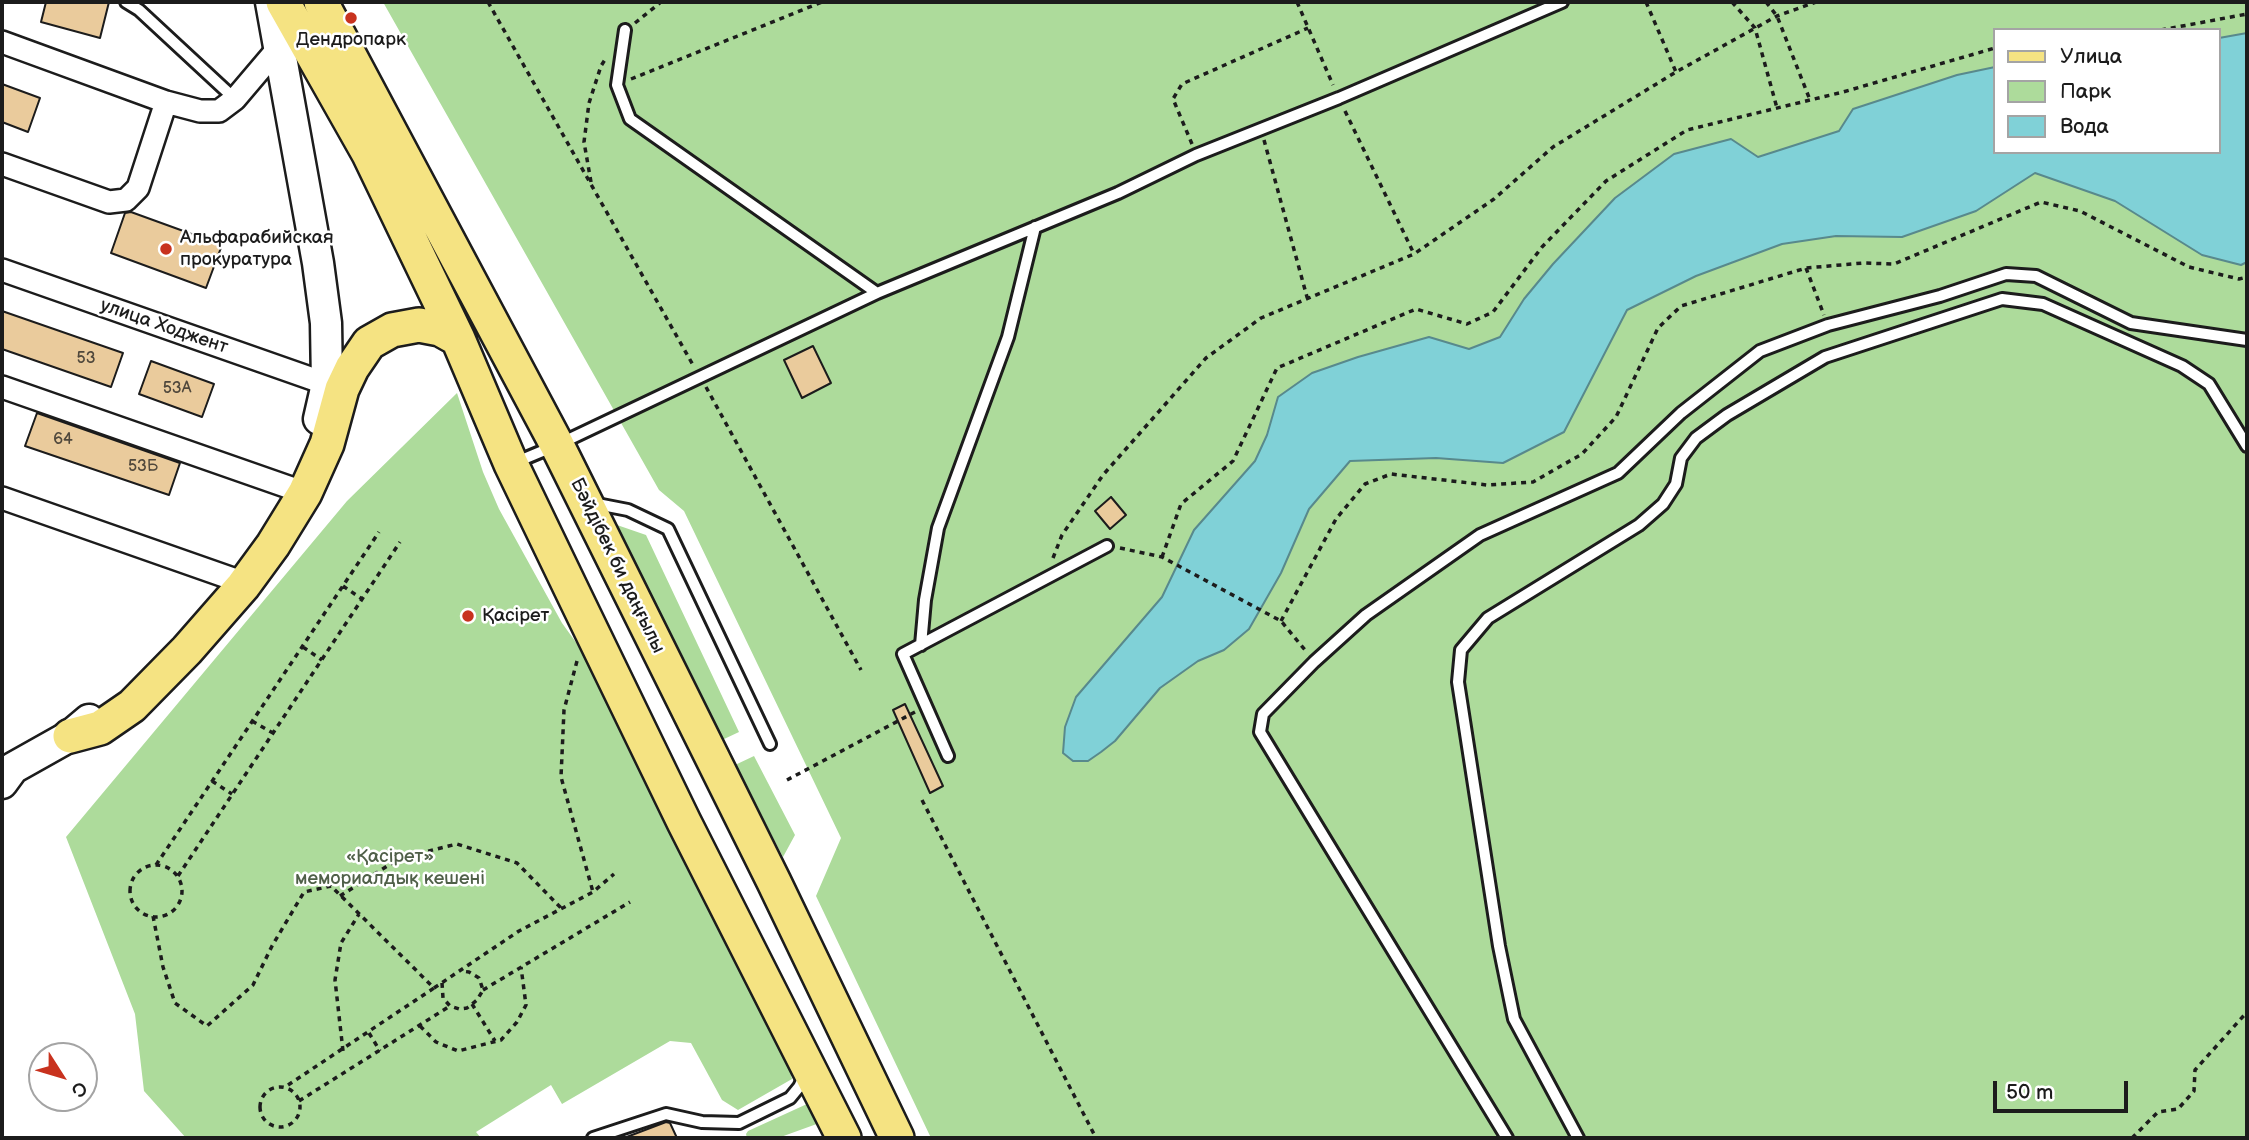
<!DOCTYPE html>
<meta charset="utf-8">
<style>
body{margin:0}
#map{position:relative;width:2249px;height:1140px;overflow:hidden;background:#fff;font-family:"Balsamiq Sans",sans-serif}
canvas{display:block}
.frame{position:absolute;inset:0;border:4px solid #1c1c1c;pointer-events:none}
.legend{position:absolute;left:1993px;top:28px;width:228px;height:126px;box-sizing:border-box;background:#fff;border:2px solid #a4a4a4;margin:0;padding:9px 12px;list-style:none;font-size:21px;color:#1c1c1c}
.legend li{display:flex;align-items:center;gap:14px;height:35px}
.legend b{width:35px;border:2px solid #a4a4a4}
.north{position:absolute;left:28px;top:1042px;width:70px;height:70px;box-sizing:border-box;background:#fff;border:2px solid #a4a4a4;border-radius:50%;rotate:127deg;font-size:19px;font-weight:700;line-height:28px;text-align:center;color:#1c1c1c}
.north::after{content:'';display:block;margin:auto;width:24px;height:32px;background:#c8321e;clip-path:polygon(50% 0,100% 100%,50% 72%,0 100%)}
.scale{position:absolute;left:1993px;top:1081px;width:135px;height:32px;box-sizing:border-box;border:4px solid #1c1c1c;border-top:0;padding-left:9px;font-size:21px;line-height:24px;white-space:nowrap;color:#1c1c1c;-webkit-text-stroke:5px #fff;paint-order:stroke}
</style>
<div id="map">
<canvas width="2249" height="1140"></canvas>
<div class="frame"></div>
<ul class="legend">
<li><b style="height:9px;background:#f5e382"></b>Улица</li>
<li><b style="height:19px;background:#addb9b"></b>Парк</li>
<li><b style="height:19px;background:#80d1d7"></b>Вода</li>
</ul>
<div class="north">С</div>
<div class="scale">50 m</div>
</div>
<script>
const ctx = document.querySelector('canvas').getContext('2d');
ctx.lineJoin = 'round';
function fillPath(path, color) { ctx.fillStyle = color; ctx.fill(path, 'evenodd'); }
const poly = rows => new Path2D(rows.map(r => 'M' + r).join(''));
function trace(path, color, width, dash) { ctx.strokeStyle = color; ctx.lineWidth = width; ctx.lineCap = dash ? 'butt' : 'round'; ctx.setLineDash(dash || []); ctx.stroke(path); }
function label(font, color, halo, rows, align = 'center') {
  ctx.font = font + ' "Balsamiq Sans",sans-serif'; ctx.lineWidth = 5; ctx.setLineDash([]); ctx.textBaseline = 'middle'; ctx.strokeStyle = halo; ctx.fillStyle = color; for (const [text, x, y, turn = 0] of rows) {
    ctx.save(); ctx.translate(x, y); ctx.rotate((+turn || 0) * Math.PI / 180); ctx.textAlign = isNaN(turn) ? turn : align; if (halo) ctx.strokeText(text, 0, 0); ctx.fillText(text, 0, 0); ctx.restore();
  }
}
const green = poly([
 [383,2,2247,2,2247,1138,931,1138,816,896,841,838,684,511,659,490],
 [1995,30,2219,30,2219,152,1995,152],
 [457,393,483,472,499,509,562,623,580,648,681,837,782,1034,792,1079,738,1110,722,1100,691,1043,670,1041,562,1104,551,1085,476,1132,481,1138,186,1138,144,1091,135,1014,66,837,347,501],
 [617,525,646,535,739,732,722,740],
 [754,756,795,835,783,857,735,765],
 [814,1093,825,1121,778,1138,747,1138,746,1134,748,1131,807,1104]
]);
const water = poly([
 [2247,33,2247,262,2241,265,2202,255,2115,201,2035,173,1976,211,1902,237,1836,236,1782,244,1696,276,1627,310,1564,432,1503,463,1436,458,1350,461,1309,509,1281,573,1249,629,1224,650,1198,661,1160,688,1115,741,1101,752,1088,761,1073,761,1063,753,1065,727,1076,697,1162,597,1194,530,1255,461,1267,435,1278,397,1312,373,1358,357,1429,337,1469,349,1500,337,1524,299,1553,264,1615,198,1674,154,1731,139,1758,157,1839,131,1853,109,1957,75,1995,67,1995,152,2219,152,2219,38,2247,33]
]);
const building = poly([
 [46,2,109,2,100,38,41,22,46,2],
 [2,84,40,98,28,132,2,122,2,84],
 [131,212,222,245,206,288,111,253,125,213,131,212],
 [2,311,123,353,111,387,2,349,2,311],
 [813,346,831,383,802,398,784,360,813,346],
 [151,361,214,384,202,417,139,394,151,361],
 [37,413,180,463,169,495,25,446,37,413],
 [1111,497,1126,515,1110,529,1095,511,1111,497],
 [905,704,943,786,930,793,893,710,905,704],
 [666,1122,670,1123,677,1138,624,1138,666,1122]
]);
const path = poly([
 [488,2,693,365],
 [1297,2,1333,85],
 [1646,2,1676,72],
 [1732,2,1755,28,1777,108],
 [1766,2,1777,16,1810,100],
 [635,23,661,2],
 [2161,30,2247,14],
 [631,79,822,2],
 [1345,111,1414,254],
 [1264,140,1307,297],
 [1192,144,1173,99,1182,84,1308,28],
 [591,182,584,142,589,103,601,66,606,58],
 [1806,268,1824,315],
 [706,387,861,670],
 [1120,548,1162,557,1281,621,1305,650],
 [1162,557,1181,504,1233,461,1277,368,1416,309,1467,324,1493,312,1542,247,1606,181,1687,130,1843,92,1995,48],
 [1053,558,1062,535,1103,475,1206,358,1261,318,1414,254,1494,199,1553,147,1676,72,1777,16,1816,2],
 [343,586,362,599],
 [1281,621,1336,519,1365,484,1391,474,1487,485,1533,482,1582,454,1616,417,1658,328,1681,306,1806,268,1863,263,1894,264,2041,202,2080,211,2189,267,2239,279,2247,277],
 [303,647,322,660],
 [577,661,564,710,561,777,593,892],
 [252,721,273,733],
 [787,780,915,712],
 [212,781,232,794],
 [922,800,1096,1138],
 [156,865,379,532],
 '130 891a26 26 0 1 1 52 0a26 26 0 1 1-52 0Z',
 [178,876,400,542],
 [340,896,400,858,457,844,517,863,561,908],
 [153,916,163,967,175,1003,207,1026,253,985,272,946,304,892,331,886,434,988,285,1087],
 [442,983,443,998,450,1006,459,1009,467,1008,477,1000,483,990,479,978,469,972,461,971],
 [434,988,519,931,593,892,614,874],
 [483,990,630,902],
 [472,1004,495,1041],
 [420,1026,436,1042,458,1051,501,1040,517,1022,526,1005,521,967],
 [369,1033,380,1051],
 [343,1051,335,980,341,943,359,914],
 '260 1107a20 20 0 1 1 40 0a20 20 0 1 1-40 0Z',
 [299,1101,450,1006],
 [2132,1138,2158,1112,2178,1109,2194,1091,2195,1070,2247,1012]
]);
const lane = poly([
 [126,2,139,10,235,99],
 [625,30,617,85,630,119,877,293],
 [514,463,557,445,877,293,1118,193,1196,155,1339,98,1562,2],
 [592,503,628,510,668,529,770,744],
 [921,645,925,600,938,528,1008,337,1035,227],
 [948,756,903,654,1107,546],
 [593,1138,666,1114,702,1122,739,1123,790,1098,799,1087,805,1075],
 [1507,1138,1260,732,1263,714,1314,662,1366,615,1480,535,1618,473,1681,413,1760,351,1828,325,1940,296,2006,274,2036,276,2131,323,2247,340],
 [1578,1138,1514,1019,1499,946,1458,682,1461,650,1488,618,1639,525,1663,504,1676,484,1681,458,1696,438,1727,415,1825,357,2002,299,2043,304,2182,366,2209,384,2247,446]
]);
const street = poly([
 [2,42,166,102,200,111,219,111,235,99,280,46],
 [2,164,109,202,126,200,138,188,166,102],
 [2,270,327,384],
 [2,387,294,489],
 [2,498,233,579]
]);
const secondary = poly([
 [271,2,318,263,326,323,327,384,319,419],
 [2,783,13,768,70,736,89,720]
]);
const primary = poly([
 [283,2,369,154,458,339,511,464,575,597,684,822,844,1138],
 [321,2,557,445,774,882,897,1138],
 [70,736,100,728,132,706,187,650,243,586,273,545,305,493,327,444,342,389,352,368,369,343,392,330,419,325,440,329,458,339]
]);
const markers = [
 [351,18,7,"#c8321e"],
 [166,249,7,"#c8321e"],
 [468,616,7,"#c8321e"]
];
const numberNames = [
 ["53",86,359],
 ["53А",177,389],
 ["64",63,440],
 ["53Б",143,467]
];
const poiNames = [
 ["Дендропарк",351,40,"center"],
 ["Альфарабийская",180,238],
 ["прокуратура",180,260],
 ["Қасірет",482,616]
];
const streetNames = [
 ["улица Ходжент",164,327,19],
 ["Бәйдібек би даңғылы",617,566,64]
];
const parkNames = [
 ["«Қасірет»",390,857],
 ["мемориалдық кешені",390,879]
];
fillPath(green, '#addb9b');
fillPath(water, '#80d1d7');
trace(water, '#58898c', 2);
fillPath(building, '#eacb9c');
trace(building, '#1c1c1c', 2);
trace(lane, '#1c1c1c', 16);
trace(street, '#1c1c1c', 26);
trace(secondary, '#1c1c1c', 35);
trace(primary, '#1c1c1c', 38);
trace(path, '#1c1c1c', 3.5, [5, 5]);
trace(lane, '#fff', 10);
trace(street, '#fff', 21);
trace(secondary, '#fff', 30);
trace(primary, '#f5e382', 33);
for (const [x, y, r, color] of markers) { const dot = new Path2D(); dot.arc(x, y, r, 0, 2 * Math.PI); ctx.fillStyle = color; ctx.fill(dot); trace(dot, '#fff', 2.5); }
label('16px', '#50483c', null, numberNames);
label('19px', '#1c1c1c', '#fff', poiNames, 'left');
label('19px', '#1c1c1c', '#fff', streetNames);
label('19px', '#4f5f48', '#fff', parkNames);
</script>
